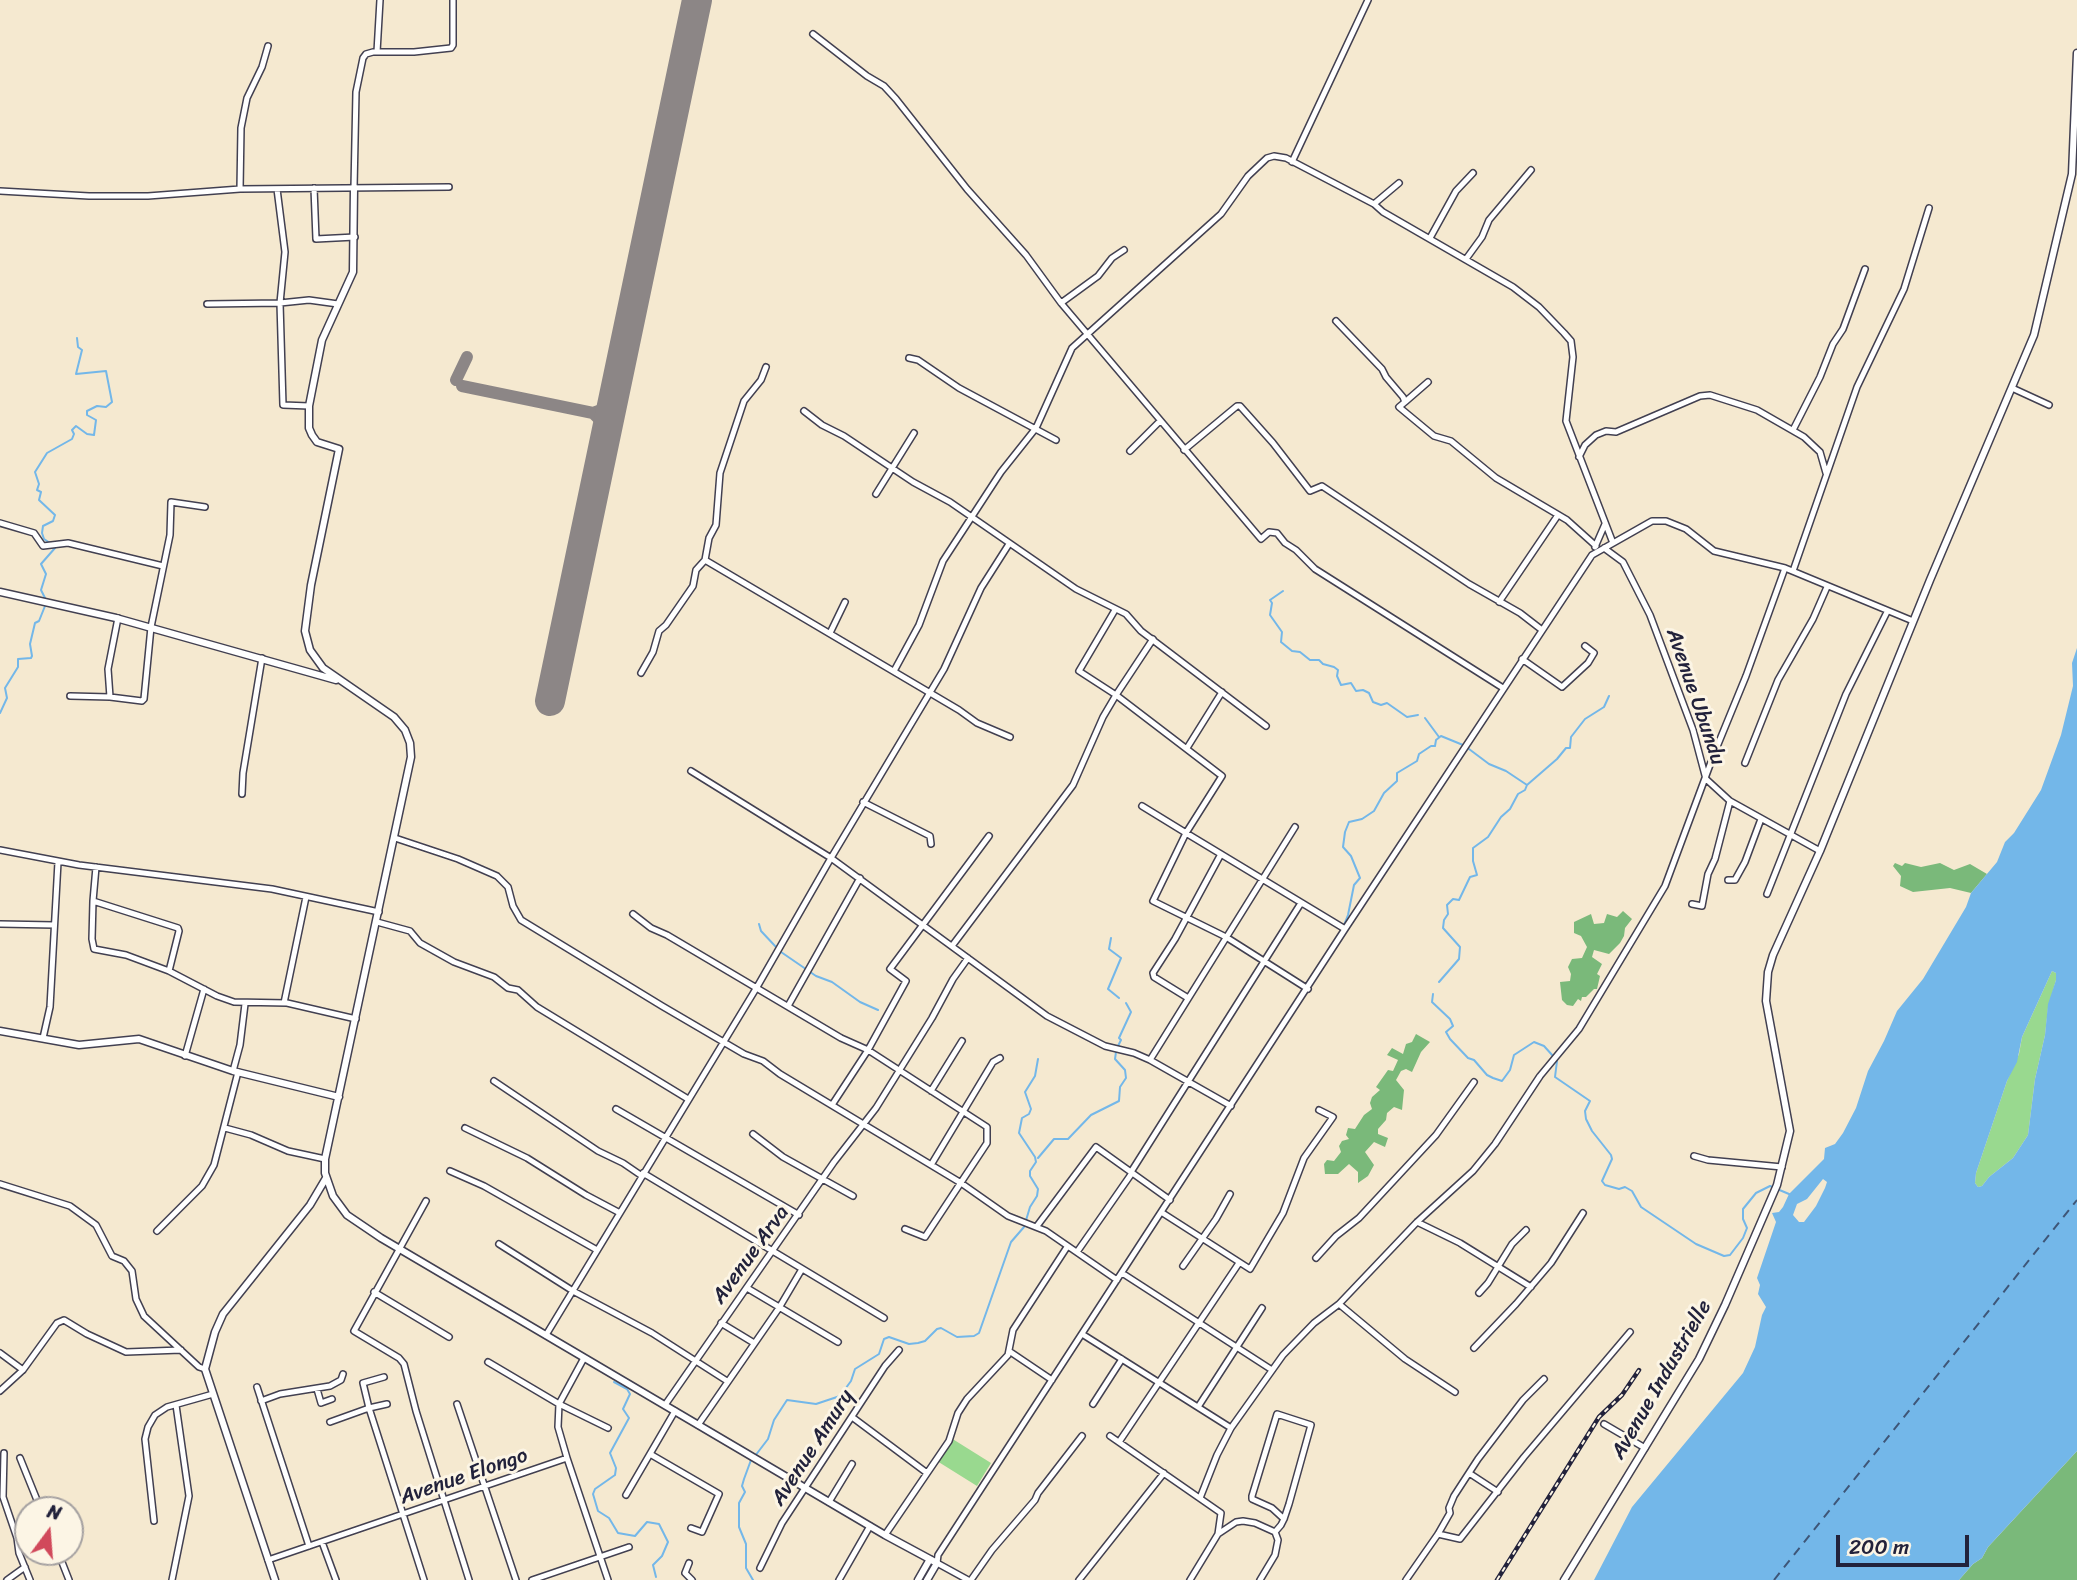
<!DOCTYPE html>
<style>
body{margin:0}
#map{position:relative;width:2077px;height:1580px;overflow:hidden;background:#f5e9d0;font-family:Sriracha,sans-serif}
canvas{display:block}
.north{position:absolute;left:14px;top:1496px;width:70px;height:70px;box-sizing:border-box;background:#fcf5e5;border:2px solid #a5a1a1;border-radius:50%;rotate:16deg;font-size:19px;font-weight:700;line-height:28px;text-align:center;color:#22223b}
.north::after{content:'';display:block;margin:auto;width:24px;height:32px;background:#d1495b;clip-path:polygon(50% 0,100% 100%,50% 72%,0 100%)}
.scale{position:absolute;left:1836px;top:1535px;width:133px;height:32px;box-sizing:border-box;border:4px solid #22223b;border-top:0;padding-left:9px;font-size:21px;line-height:24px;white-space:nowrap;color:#22223b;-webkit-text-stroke:5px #fcf5e5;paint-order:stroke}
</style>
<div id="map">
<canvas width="2077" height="1580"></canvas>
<div class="north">N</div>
<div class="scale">200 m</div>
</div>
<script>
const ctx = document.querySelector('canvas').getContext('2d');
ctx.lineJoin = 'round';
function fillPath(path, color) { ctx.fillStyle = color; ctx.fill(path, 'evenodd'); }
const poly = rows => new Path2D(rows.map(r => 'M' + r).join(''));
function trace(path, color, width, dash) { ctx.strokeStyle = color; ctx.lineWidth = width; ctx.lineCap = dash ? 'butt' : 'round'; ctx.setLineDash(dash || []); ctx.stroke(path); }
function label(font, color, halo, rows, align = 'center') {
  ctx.font = font + ' Sriracha,sans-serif'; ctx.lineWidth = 6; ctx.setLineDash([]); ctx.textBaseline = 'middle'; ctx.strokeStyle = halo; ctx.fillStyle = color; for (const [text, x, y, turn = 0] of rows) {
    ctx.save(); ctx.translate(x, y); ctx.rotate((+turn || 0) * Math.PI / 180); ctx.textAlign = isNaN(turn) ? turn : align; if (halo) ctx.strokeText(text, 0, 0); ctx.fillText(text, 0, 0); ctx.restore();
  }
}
const green = poly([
 [2052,971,2056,973,2056,980,2048,1008,2045,1035,2035,1079,2028,1135,2013,1158,1989,1177,1982,1186,1978,1187,1975,1183,1976,1173,2007,1081,2019,1054,2022,1037],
 [951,1438,991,1463,977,1486,937,1461]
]);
const forest = poly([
 [1895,863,1902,866,1905,863,1921,867,1940,863,1954,870,1970,864,1987,874,1971,893,1950,888,1913,892,1900,886,1901,876,1893,866],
 [1623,911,1632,919,1625,928,1624,936,1620,943,1609,954,1594,950,1592,957,1602,964,1597,974,1600,976,1597,989,1594,989,1586,997,1582,997,1581,1001,1578,999,1573,1006,1567,1005,1562,1000,1560,982,1570,981,1571,974,1568,967,1572,959,1582,958,1587,947,1581,936,1574,933,1574,922,1591,914,1594,924,1604,923,1607,914,1617,917],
 [1416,1034,1430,1042,1421,1052,1412,1072,1406,1069,1401,1071,1396,1080,1404,1090,1402,1110,1394,1107,1387,1113,1386,1120,1378,1129,1378,1134,1388,1138,1385,1147,1374,1142,1365,1152,1374,1165,1368,1176,1358,1183,1358,1172,1349,1164,1338,1174,1325,1174,1324,1164,1327,1160,1334,1161,1341,1152,1339,1146,1342,1141,1349,1139,1346,1135,1348,1128,1355,1129,1364,1115,1372,1109,1370,1103,1372,1097,1380,1090,1376,1087,1388,1070,1393,1071,1398,1060,1387,1055,1392,1048,1403,1054,1406,1044,1412,1042],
 [2077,1451,2077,1580,1959,1580,1973,1564,1982,1558,1988,1547]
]);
const water = poly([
 [2077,648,2077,1451,1988,1547,1982,1558,1973,1564,1959,1580,1594,1580,1632,1507,1743,1373,1755,1347,1762,1315,1766,1307,1758,1294,1760,1285,1757,1278,1776,1222,1772,1213,1779,1212,1783,1207,1789,1194,1824,1159,1825,1148,1835,1144,1843,1133,1856,1108,1868,1071,1884,1041,1897,1011,1923,979,1966,907,1971,893,1997,862,2005,842,2014,833,2041,790,2061,735,2073,686,2072,663],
 [2052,971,2056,973,2056,980,2048,1004,2045,1035,2035,1079,2028,1135,2013,1158,1989,1177,1982,1186,1978,1187,1975,1183,1976,1173,2007,1081,2017,1062,2022,1037],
 [1823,1179,1827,1182,1825,1188,1816,1206,1804,1222,1799,1222,1793,1215,1797,1204,1807,1199]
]);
const stream = poly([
 [50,543,44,539,42,533,43,526,53,521,55,515,39,500,41,492,37,490,39,484,35,472,47,453,72,439,74,434,72,430,76,426,87,434,94,435,96,420,87,415,87,411,97,406,106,407,112,402,106,371,76,374,82,350,78,347,77,338],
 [1283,591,1270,600,1272,603,1270,615,1282,632,1281,642,1292,651,1300,652,1310,660,1319,660,1323,664,1334,667,1338,670,1337,676,1341,685,1351,683,1356,691,1363,690,1369,693,1373,702,1381,705,1387,703,1407,717,1418,715],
 [46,600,41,590,46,574,41,564,55,548],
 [0,713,7,698,5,688,18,667,18,659,31,658,32,656,30,644,35,623,39,621,45,606],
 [1425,718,1439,737],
 [1469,749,1489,764,1506,771,1527,785],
 [759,924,761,931,776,947],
 [1344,925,1348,915,1354,885,1360,878,1351,856,1343,847,1345,832,1349,822,1362,819,1374,811,1384,793,1397,781,1397,773,1417,761,1419,754,1431,746,1435,746,1436,740,1441,736,1463,745],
 [1111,938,1109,949,1121,958,1108,989,1119,998],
 [781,952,816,976,832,982,860,1002,878,1010],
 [1439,982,1459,959,1460,947,1443,928,1444,920,1448,914,1447,905,1453,899,1459,900,1470,877,1477,875,1473,861,1473,848,1488,837,1501,817,1510,809,1518,794,1525,790,1527,785,1557,759,1566,748,1570,748,1571,737,1585,719,1604,707,1609,696],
 [1433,994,1432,1002,1450,1019,1453,1026,1446,1032,1450,1039,1468,1058,1474,1060,1487,1075,1493,1078,1502,1081,1510,1070,1514,1055,1534,1042,1544,1046,1553,1056],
 [1117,1048,1121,1040,1119,1038,1131,1012,1126,1003],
 [1557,1061,1555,1077,1590,1101,1585,1111,1586,1119,1592,1131,1611,1155,1612,1159,1602,1181,1605,1185,1619,1189,1625,1187,1632,1191,1641,1207,1696,1244,1724,1256,1730,1255,1743,1238,1747,1228,1743,1219,1743,1209,1756,1193,1770,1186,1789,1194],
 [1038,1158,1054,1139,1068,1139,1091,1115,1119,1101,1120,1087,1126,1078,1125,1070,1115,1059,1116,1052],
 [614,1382,627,1389,630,1394,623,1409,629,1418,610,1453,616,1468,615,1475,595,1489,593,1494,598,1511,609,1518,618,1533,635,1536,647,1522,659,1524,668,1542,662,1556,653,1565,656,1577],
 [755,1456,768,1439,774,1420,787,1400,816,1404,840,1396,851,1381,855,1369,879,1354,884,1339,889,1337,909,1344,918,1343,925,1341,937,1329,941,1328,957,1337,974,1336,979,1333,1011,1242,1024,1227,1030,1207,1037,1196,1038,1189,1030,1176,1030,1171,1036,1162,1035,1157,1019,1133,1022,1118,1029,1114,1031,1109,1025,1092,1035,1076,1038,1059],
 [751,1460,744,1479,742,1486,745,1492,739,1503,739,1527,746,1544,746,1568,753,1580]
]);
const ferry = poly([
 [1774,1580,2077,1200]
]);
const taxiway = poly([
 [456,380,467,357],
 [462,386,593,413,607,408,613,398],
 [593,413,604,424,606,433]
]);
const runway = poly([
 [550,701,697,0]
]);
const minor = poly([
 [813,34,867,76,884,86,896,99,967,189,1026,255,1061,303,1261,539,1269,532,1277,533,1285,543,1296,550,1315,569,1503,688],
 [377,52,380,0],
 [1292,162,1368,0],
 [314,188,316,239,355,237],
 [354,188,356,92,363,58,366,54,373,52,414,52,451,48,453,45,453,0],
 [240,189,241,128,247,98,262,67,268,46],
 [277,189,285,252,280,303,283,405,309,406],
 [0,191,89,196,148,196,240,189,449,187],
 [1374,204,1399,183],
 [1430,238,1456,191,1473,173],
 [1466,259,1482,237,1489,220,1531,170],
 [1061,303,1098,276,1112,258,1124,250],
 [207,304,280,303,309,300,338,304],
 [1336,321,1382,369,1386,377,1403,397,1405,402,1399,407,1434,436,1451,441,1496,478,1567,520,1596,546],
 [909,358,918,360,959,388,1056,440],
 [2012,388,2049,405],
 [1405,402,1428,382],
 [804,411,822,425,844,436,913,482,950,502,1076,589,1126,614,1141,631,1266,726],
 [1793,430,1820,377,1833,344,1843,329,1865,269],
 [1184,450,1237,406,1240,406,1273,443,1310,491,1322,486,1469,584,1520,613,1542,630],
 [1130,451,1160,421],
 [1579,457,1585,445,1596,435,1606,431,1616,432,1700,396,1710,395,1757,410,1804,437,1820,452,1826,473],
 [876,494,914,433],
 [0,523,34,533,43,546,68,543,163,566],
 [1009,544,981,588,944,669,831,858,1047,1016,1105,1046,1134,1053,1150,1060,1231,1106],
 [1595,547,1605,524],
 [1604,548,1623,562,1650,615,1693,730,1706,779,1730,801,1820,851],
 [705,560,959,710,977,723,1010,737],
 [1793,571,1857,387,1904,289,1929,208],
 [1499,602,1558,515],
 [1115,610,1079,671,1116,695,1153,639],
 [830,633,845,602],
 [1522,659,1562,687,1588,663,1594,653,1585,646],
 [894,671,919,625,943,561,1001,472,1036,428,1072,348,1221,214,1248,176,1267,158,1274,156,1286,158,1374,204,1383,212,1513,287,1539,307,1564,333,1571,341,1573,357,1566,421,1613,543],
 [641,673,653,652,659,631,666,625,693,586,696,570,705,560,709,538,716,525,720,473,744,401,761,380,766,367],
 [70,696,110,697,108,669,118,618],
 [110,697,142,701,144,699,151,627,170,535,171,502,205,507],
 [1187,748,1222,692],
 [1745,763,1778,680,1813,619,1827,587],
 [242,794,243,773,262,658],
 [863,802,930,836,931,844],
 [395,838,458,859,497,876,508,887,513,906,521,920,662,1006,744,1054,763,1061,780,1074,961,1183,1008,1216,1046,1231,1117,1280],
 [0,850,79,865,272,889,379,912],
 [96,867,93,901,178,928,179,931,169,971,217,996,234,1002,287,1003,356,1019],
 [1728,880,1735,880,1745,862,1761,819],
 [1767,894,1846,694,1887,612],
 [93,901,92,939,94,949,126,955,169,971],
 [1692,904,1702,906,1708,874,1715,859,1730,801],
 [633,914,651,928,667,935,841,1038,868,1050,987,1127,987,1143,925,1237,905,1229],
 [377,922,410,931,420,943,454,962,494,977,508,988,518,990,537,1007,688,1099],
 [0,924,54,925],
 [952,946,1073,785,1103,717,1116,695,1222,776,1186,833,1142,806],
 [1308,989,1226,937,1153,901,1186,833,1345,929],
 [1188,998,1154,977,1153,973,1175,939,1221,854],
 [284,1003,306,897],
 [788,1006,860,878],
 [43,1038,50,1007,58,862],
 [185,1056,204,989],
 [1150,1060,1295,827],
 [233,1071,240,1045,245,1004],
 [494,1081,598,1151,623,1163,642,1176],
 [931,1091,962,1041],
 [832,1105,868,1050,906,981,890,969,989,836],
 [616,1109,799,1215],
 [225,1128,251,1135,288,1151,325,1159],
 [465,1128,527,1158,586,1195,620,1213],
 [753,1134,783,1157,853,1196],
 [1694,1156,1708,1160,1782,1167],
 [931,1165,993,1062,1000,1058],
 [450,1171,484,1186,597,1250],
 [1131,1172,1301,903],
 [643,1173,884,1318],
 [0,1184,70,1206,96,1225,112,1256,124,1261,132,1271,136,1299,144,1316,199,1367,205,1369],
 [426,1201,354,1331,399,1358,404,1364,416,1411,469,1580],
 [1161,1212,1250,1269,1283,1213,1304,1158,1333,1117,1319,1110],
 [1417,1222,1460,1243,1531,1287],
 [1037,1226,1096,1147,1170,1200],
 [157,1231,202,1186,214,1165,238,1072],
 [499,1244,573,1291,652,1333,727,1381],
 [1077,1252,1132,1173],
 [1316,1258,1336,1236,1359,1218,1436,1135,1474,1082],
 [1183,1266,1216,1219,1230,1194],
 [1122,1273,1272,1370],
 [747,1288,838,1342],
 [374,1292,449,1337],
 [1479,1293,1488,1283,1512,1244,1526,1230],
 [1339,1304,1405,1359,1455,1392],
 [721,1323,754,1343],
 [1082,1334,1231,1428],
 [546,1335,757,987,831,858,691,771],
 [1474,1348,1516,1304,1551,1263,1583,1213],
 [1009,1351,1052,1380],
 [0,1353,23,1370],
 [488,1362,559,1404,608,1428],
 [257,1387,309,1546],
 [317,1389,321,1403,332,1399],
 [0,1391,23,1370,57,1323,64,1320,87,1334,126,1352,181,1350],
 [261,1401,280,1394,330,1386,341,1380,343,1374],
 [387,1404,369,1408,424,1580],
 [457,1404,516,1580],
 [1093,1404,1122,1359],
 [665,1405,834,1162,876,1108,932,1018,953,979,968,958],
 [1198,1407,1262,1308],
 [852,1417,927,1473],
 [330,1422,369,1408,363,1383,384,1377],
 [1604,1424,1645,1448],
 [698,1425,779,1308,802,1269],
 [1110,1436,1221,1513,1218,1534,1190,1580],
 [1119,1442,1239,1263],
 [4,1453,3,1497,17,1538,19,1553,30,1580],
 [650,1454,719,1494,702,1532,691,1528],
 [20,1458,41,1510],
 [567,1458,608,1580],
 [1469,1473,1498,1492],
 [626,1495,675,1411],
 [1200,1498,1217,1455,1231,1428,1283,1355,1314,1323,1339,1304,1417,1222,1473,1171,1495,1144,1540,1076,1579,1029,1665,886,1714,754,1746,676,1785,568],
 [829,1502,852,1464],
 [154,1521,145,1439,148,1427,155,1415,167,1407,213,1394],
 [1275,1532,1281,1525,1284,1519,1289,1504,1311,1425,1277,1414,1252,1496,1252,1499,1272,1508,1284,1519],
 [1218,1534,1236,1522,1243,1521,1255,1523,1275,1532,1278,1540,1275,1555,1260,1580],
 [1438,1534,1460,1539,1524,1457,1630,1332],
 [885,1535,949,1441,958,1413,967,1399,1008,1355,1013,1330,1067,1247],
 [322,1542,336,1580],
 [58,1552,69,1580],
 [268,1560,567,1458,558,1427,559,1404,584,1358],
 [689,1563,685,1573,692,1580],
 [760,1568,782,1523,885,1366,899,1350],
 [7,1580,25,1567],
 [172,1580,189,1496,176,1405],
 [532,1580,629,1547],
 [839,1580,870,1526],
 [968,1580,937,1563,938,1555,1345,929,1592,555,1652,521,1666,521,1686,529,1714,551,1785,568,1913,621],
 [971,1580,992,1550,1035,1500,1038,1493,1082,1436],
 [1079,1580,1164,1473],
 [1406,1580,1438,1534,1450,1513,1449,1508,1454,1496,1478,1459,1523,1400,1544,1379]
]);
const tertiary = poly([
 [354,188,353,272,322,340,309,406,309,428,312,435,317,442,339,449,311,585,305,631,310,650,323,668,394,717,405,730,410,743,411,757,325,1159,325,1173,333,1196,347,1215,381,1238,885,1535,937,1563,927,1580],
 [0,592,116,618,336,680],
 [0,1031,79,1045,139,1039,233,1071,339,1097],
 [275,1580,205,1369,215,1332,223,1314,310,1205,326,1178],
 [918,1580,930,1559],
 [1564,1580,1699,1359,1725,1305,1777,1185,1790,1131,1766,1001,1768,972,1773,955,1820,851,1930,580,2034,335,2072,174,2077,53]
]);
const rail = poly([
 [1497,1580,1599,1417,1622,1395,1639,1370]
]);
const streetNames = [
 ["Avenue Ubundu",1695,697,71],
 ["Avenue Arva",751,1255,-54],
 ["Avenue Industrielle",1662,1380,-60],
 ["Avenue Amury",813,1448,-57],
 ["Avenue Elongo",464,1477,-19]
];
fillPath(green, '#99d98f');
fillPath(forest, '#7ab97a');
fillPath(water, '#73b7e9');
trace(stream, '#73b7e9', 2);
trace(ferry, '#3e5678', 2, [9, 7]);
trace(taxiway, '#8c8686', 12);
trace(runway, '#8c8686', 30);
trace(minor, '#424051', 8);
trace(tertiary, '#424051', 9);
trace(minor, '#fff', 5);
trace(tertiary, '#fff', 6);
trace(rail, '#22223b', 4.5);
trace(rail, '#fcf5e5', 2, [5]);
label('21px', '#22223b', '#fcf5e5', streetNames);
</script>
